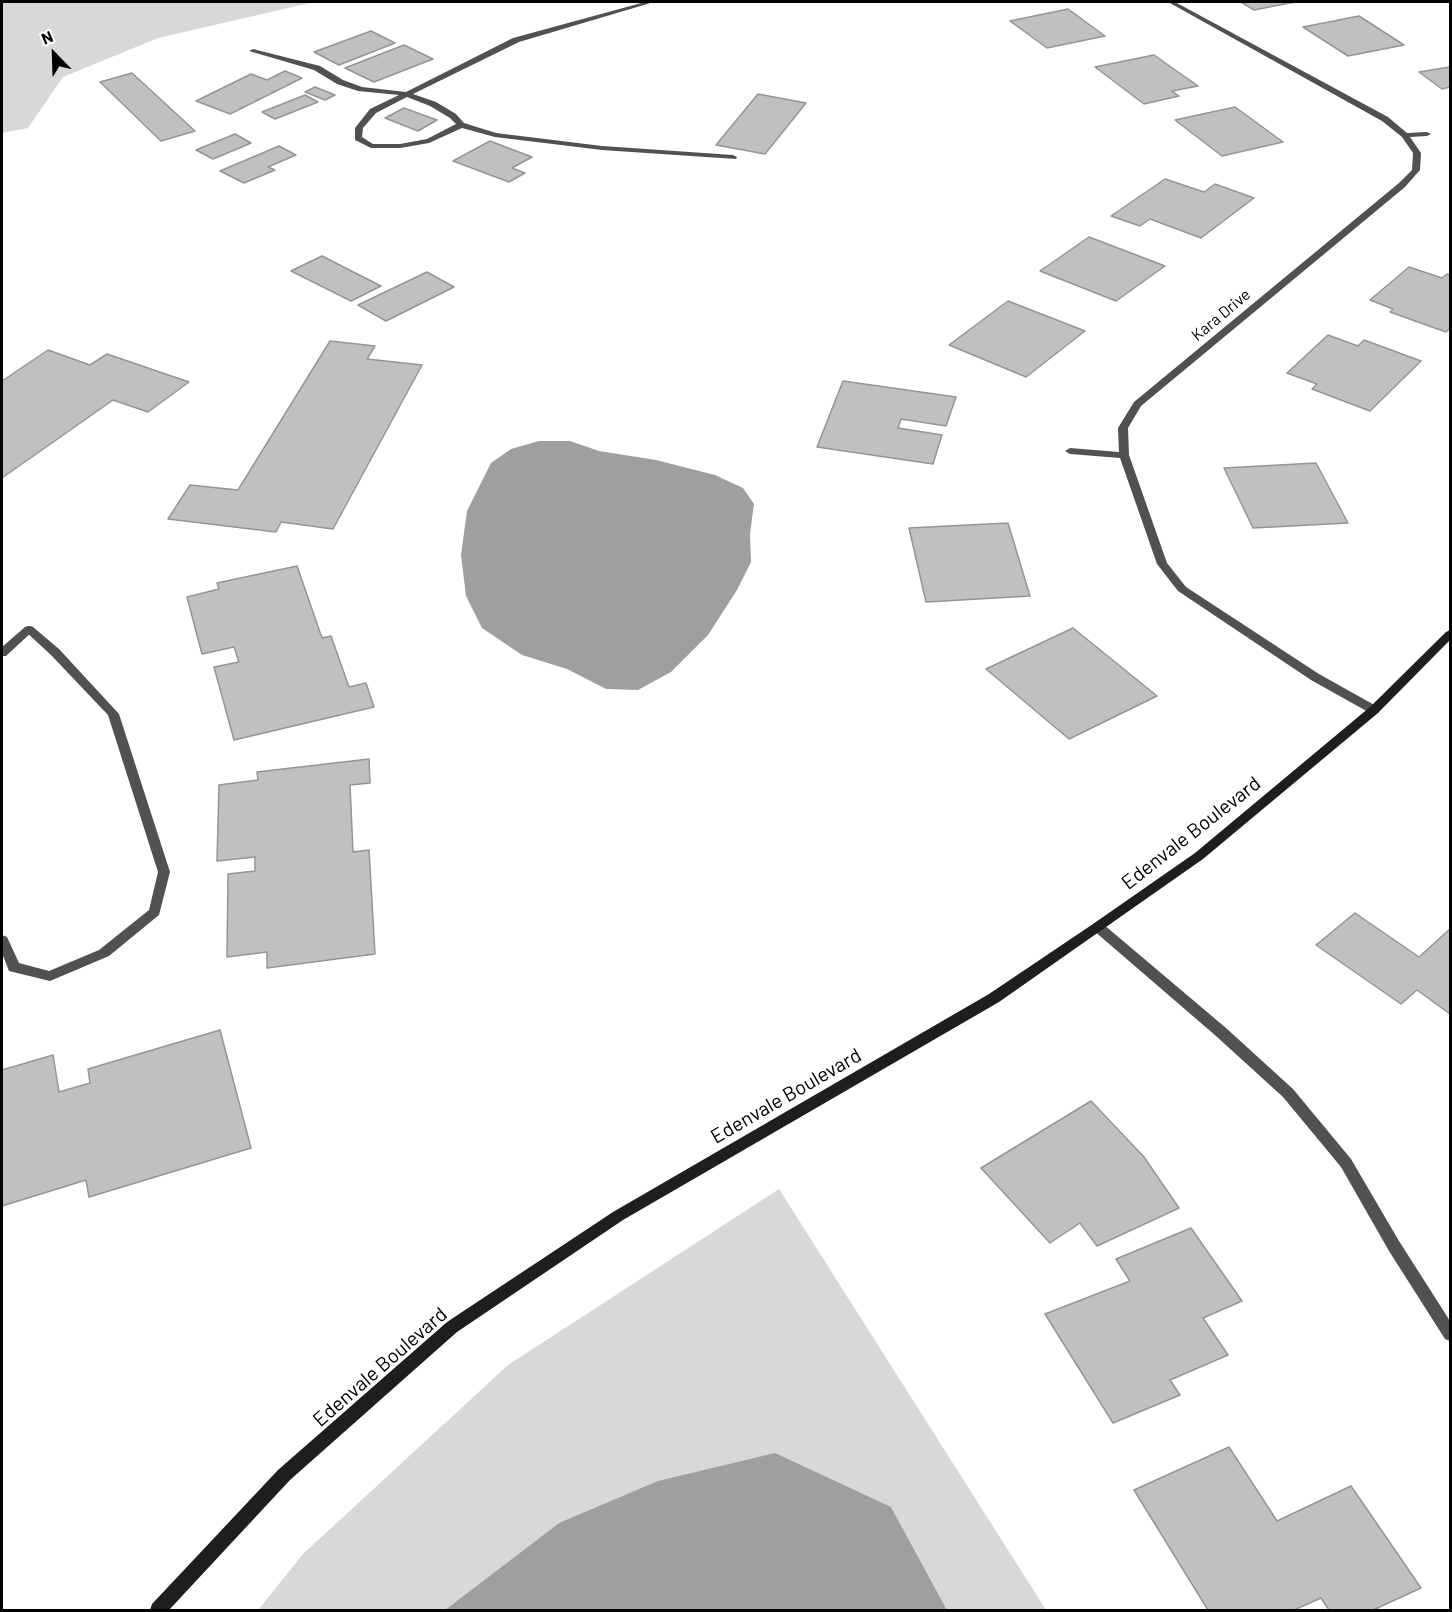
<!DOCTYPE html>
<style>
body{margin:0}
#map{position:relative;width:1452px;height:1612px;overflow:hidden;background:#fff;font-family:Barlow,sans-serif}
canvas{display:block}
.frame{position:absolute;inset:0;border:3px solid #000;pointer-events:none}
.north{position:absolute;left:24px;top:24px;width:60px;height:60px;-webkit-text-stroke:4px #fff;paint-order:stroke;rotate:337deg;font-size:16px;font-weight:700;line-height:24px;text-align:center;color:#000}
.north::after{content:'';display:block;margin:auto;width:21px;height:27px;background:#000;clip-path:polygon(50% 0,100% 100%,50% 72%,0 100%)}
</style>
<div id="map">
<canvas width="1452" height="1612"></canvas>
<div class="frame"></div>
<div class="north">N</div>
</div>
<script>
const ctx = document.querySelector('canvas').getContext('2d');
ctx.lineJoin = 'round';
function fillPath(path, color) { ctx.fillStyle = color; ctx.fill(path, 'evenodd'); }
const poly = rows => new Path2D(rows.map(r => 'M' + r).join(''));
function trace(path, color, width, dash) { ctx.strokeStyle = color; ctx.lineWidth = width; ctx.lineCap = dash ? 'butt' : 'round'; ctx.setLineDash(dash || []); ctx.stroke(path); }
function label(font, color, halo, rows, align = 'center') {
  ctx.font = font + ' Barlow,sans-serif'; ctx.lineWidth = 6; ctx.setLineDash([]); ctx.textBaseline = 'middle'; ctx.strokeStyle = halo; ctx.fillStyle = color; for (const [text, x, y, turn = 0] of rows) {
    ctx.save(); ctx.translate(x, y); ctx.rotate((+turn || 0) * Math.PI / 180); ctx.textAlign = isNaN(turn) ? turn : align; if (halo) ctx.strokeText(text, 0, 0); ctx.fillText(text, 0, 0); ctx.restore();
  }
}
const green = poly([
 [2,2,314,2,158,38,63,77,28,128,2,133],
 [779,1189,1046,1610,947,1610,891,1507,559,1523,445,1610,258,1610,303,1554,508,1365]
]);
const water = poly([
 [539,441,570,441,599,451,656,460,715,475,743,488,754,504,750,534,751,562,737,590,708,635,671,672,638,690,606,689,567,669,522,655,482,628,466,596,461,555,467,511,491,463,511,449],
 [775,1453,891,1507,947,1610,445,1610,559,1523,658,1481]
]);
const building = poly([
 [1241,2,1295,2,1254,10,1241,2],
 [1068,9,1105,36,1047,48,1010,21,1068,9],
 [1359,16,1404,45,1348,56,1303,27,1359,16],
 [371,31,395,43,339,65,314,52,371,31],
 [404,45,433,59,374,82,345,68,404,45],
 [1154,55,1198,86,1172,91,1179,96,1144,104,1095,67,1154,55],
 [1450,67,1450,87,1442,89,1419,72,1450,67],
 [285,71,302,78,230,114,196,101,251,74,267,80,285,71],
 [132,73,195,131,161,141,100,82,132,73],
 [315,87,335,95,325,100,305,92,315,87],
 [758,94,806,103,765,154,716,145,758,94],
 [305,95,318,102,275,119,262,112,305,95],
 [1235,107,1283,142,1222,156,1175,120,1235,107],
 [404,108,437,120,418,131,385,118,404,108],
 [235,134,251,143,213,159,196,150,235,134],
 [490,141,532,157,512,168,525,173,509,182,453,161,490,141],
 [279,146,296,155,268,167,275,170,244,183,220,171,279,146],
 [1165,179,1204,192,1215,184,1254,198,1201,238,1150,219,1140,226,1111,216,1165,179],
 [1089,237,1165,266,1116,301,1040,271,1089,237],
 [322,256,381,286,351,301,291,271,322,256],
 [1409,267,1442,278,1447,274,1450,275,1450,328,1446,332,1390,312,1393,309,1370,300,1409,267],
 [427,272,454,287,386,321,358,305,427,272],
 [1008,301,1085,331,1026,377,949,345,1008,301],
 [1328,335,1358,346,1364,340,1421,361,1370,411,1312,389,1317,384,1287,373,1328,335],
 [330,341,375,346,367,359,422,365,333,529,281,522,276,532,168,519,190,485,238,490,330,341],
 [48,350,90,365,107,354,189,382,148,412,113,400,2,478,2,381,48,350],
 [843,381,956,397,946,426,901,419,898,428,942,435,933,464,817,447,843,381],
 [1316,463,1348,523,1253,528,1224,468,1316,463],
 [1008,523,1030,596,926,602,909,528,1008,523],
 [297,566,322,638,331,636,349,687,366,683,374,707,234,740,214,667,239,662,234,647,202,654,187,597,219,589,217,583,297,566],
 [1073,628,1157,696,1069,739,986,669,1073,628],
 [369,759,370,783,350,785,353,852,369,850,375,954,267,968,267,952,227,957,228,874,255,871,255,857,217,861,219,785,258,780,257,772,369,759],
 [1355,913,1419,957,1450,929,1450,1014,1417,990,1401,1004,1316,945,1355,913],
 [220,1030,251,1148,89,1197,86,1180,2,1206,2,1070,53,1055,59,1092,90,1083,88,1069,220,1030],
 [1091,1101,1144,1157,1179,1208,1097,1246,1080,1223,1050,1243,981,1168,1091,1101],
 [1191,1228,1242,1301,1203,1318,1228,1355,1170,1380,1180,1395,1113,1423,1045,1314,1130,1281,1116,1259,1191,1228],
 [1229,1447,1277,1521,1351,1486,1421,1588,1373,1610,1329,1610,1321,1598,1294,1610,1208,1610,1134,1490,1229,1447]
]);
const lane = poly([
 [645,2,654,2,519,42,413,94,436,102,456,114,464,123,496,133,602,146,733,155,737,157,736,159,602,150,495,137,462,128,429,143,400,148,371,148,355,140,355,128,370,109,399,95,358,91,337,84,314,70,249,51,253,49,320,66,343,80,362,87,406,92,513,38,645,2],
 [407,97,430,106,450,118,456,124,427,139,400,144,373,144,362,137,363,128,376,113,407,97],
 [29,626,33,627,59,649,119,714,170,872,159,915,109,956,50,981,9,971,2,953,2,935,7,937,19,963,49,971,99,950,149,910,158,872,108,715,51,655,25,631,24,629,25,627,29,626]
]);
const street = poly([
 [1168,2,1175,2,1388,117,1407,133,1427,132,1431,134,1427,136,1410,137,1421,153,1420,170,1405,187,1141,406,1128,428,1129,455,1167,563,1186,587,1319,674,1378,707,1380,710,1378,713,1370,713,1311,680,1178,591,1157,564,1120,458,1070,454,1065,451,1070,448,1119,452,1118,428,1134,402,1399,183,1412,170,1413,153,1402,137,1382,121,1168,2],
 [29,626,33,627,34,629,33,631,6,656,2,656,2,647,25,627,29,626],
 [1098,922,1103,924,1226,1028,1293,1089,1351,1159,1399,1241,1450,1321,1450,1341,1445,1339,1389,1251,1341,1167,1283,1097,1216,1036,1093,930,1092,927,1093,924,1098,922]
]);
const secondary = poly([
 [1450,630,1450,640,1378,713,1203,859,999,1002,623,1220,457,1332,290,1480,169,1610,150,1610,152,1604,278,1470,447,1322,613,1212,989,994,1093,924,1195,853,1370,707,1446,632,1450,630]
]);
const farStreetnames = [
 ["Kara Drive",1221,315,-40]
];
const streetNames = [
 ["Edenvale Boulevard",1191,833,-38],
 ["Edenvale Boulevard",786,1096,-30],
 ["Edenvale Boulevard",380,1367,-41]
];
fillPath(green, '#d8d8d8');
fillPath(water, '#9f9f9f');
fillPath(building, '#c0c0c0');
trace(building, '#959595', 1.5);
fillPath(lane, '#515151');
fillPath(street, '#515151');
fillPath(secondary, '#1e1e1e');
label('16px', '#000', '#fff', farStreetnames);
label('20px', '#000', '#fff', streetNames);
</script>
